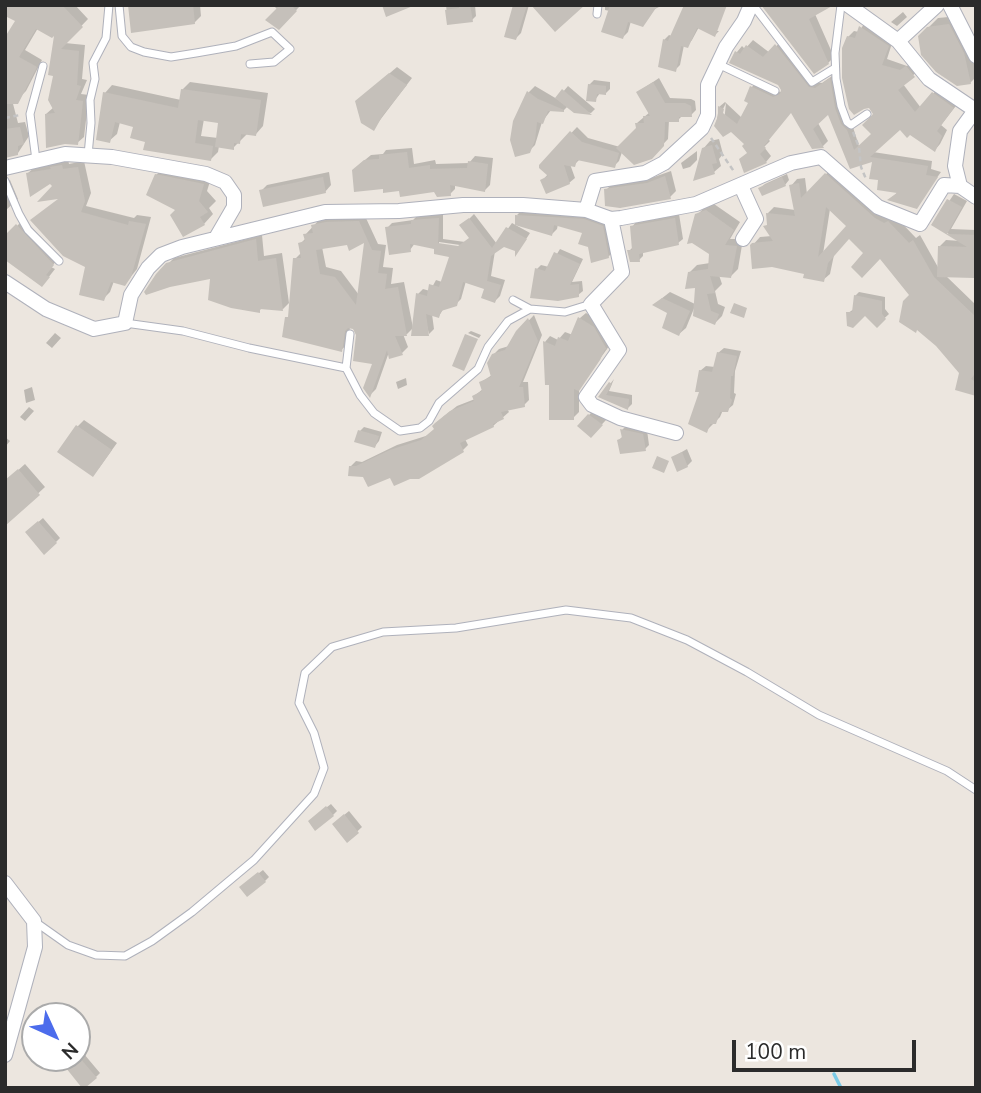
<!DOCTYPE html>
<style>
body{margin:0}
#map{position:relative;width:981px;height:1093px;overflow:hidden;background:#ece6df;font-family:"Nunito Sans",sans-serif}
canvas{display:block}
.frame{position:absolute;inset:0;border:7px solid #2b2b2b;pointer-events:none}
.north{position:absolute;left:21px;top:1002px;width:70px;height:70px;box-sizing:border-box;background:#fff;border:2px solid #aaa;border-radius:50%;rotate:135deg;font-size:19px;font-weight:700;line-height:28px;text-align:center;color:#2b2b2b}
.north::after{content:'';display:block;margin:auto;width:24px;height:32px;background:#4c6cec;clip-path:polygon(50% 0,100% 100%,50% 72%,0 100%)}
.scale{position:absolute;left:732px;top:1040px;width:184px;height:32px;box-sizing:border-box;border:4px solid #2b2b2b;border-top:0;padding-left:9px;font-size:21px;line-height:24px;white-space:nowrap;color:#2b2b2b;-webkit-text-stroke:5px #fff;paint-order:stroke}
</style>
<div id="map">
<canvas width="981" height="1093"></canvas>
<div class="frame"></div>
<div class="north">N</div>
<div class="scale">100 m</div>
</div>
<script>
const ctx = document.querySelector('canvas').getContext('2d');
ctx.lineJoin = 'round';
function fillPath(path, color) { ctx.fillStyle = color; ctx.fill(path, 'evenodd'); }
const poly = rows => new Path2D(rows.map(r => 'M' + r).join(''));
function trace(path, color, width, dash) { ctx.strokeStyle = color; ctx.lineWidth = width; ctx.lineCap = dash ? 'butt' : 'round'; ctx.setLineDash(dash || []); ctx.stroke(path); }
const shadow = poly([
 [5,5,75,5,88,19,65,43,85,45,82,79,87,80,81,94,89,95,84,137,77,143,65,143,46,114,54,107,56,32,38,28,25,50,42,60,26,91,20,97,17,21],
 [129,5,200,5,201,16,194,23],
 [273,5,301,5,279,28,278,10],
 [446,5,475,5,476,16,472,20,448,24],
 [517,5,529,5,521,33,516,38],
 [605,5,663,5,631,21,628,32,623,37,610,11,605,10],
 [678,5,725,5,716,31,719,31,715,35,699,27,692,40,687,46,684,45,680,65,675,70,664,40,669,35,672,36,685,7],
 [903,12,907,17,897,26,891,22],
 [815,14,834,57,828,63,785,34],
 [959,16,976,58,976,77,970,83,920,36,938,18],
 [865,22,893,40,887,59,907,66,912,62,919,70,903,84,921,108,938,88,959,102,941,125,947,130,940,144,935,150,910,133,907,136,900,128,873,152,932,161,931,169,941,172,916,207,890,199,899,191,879,188,880,179,871,177,874,159,851,167,829,112,818,123,828,141,823,146,813,147,792,110,768,139,770,141,764,147,771,156,766,162,745,170,741,160,749,152,744,146,747,144,731,130,723,135,716,125,719,107,725,102,742,118,750,102,746,100,752,87,757,81,780,92,784,91,779,84,732,62,737,52,742,46,745,49,753,40,770,53,782,40,815,82,822,83,835,74,840,102,846,118,852,124,859,146,873,134,865,125,875,114,870,106,864,107,854,113,850,109,844,78,843,49,848,37,854,31,859,32],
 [726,103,724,122,721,122,722,111],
 [397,67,412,78,374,128,364,95],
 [659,78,670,98,691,99,695,101,696,110,691,115,683,115,678,120,669,120,668,139,651,157,622,152,619,161,614,166,580,159,574,165,570,164,575,178,569,183,542,181,548,174,541,165,577,127,588,138,620,147,638,128,637,123,650,112,638,92],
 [594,80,610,82,610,89,605,94,600,93,595,100,589,85],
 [190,82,268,93,263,126,256,134,247,134,233,148,219,146,218,152,210,160,147,140,135,125,120,122,117,134,109,141,105,93,112,85,181,100,182,90],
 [204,119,220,121,218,138,201,136],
 [535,86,557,99,568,86,595,109,591,113,575,111,568,106,563,111,551,110,542,122,535,145,529,151,529,92],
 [5,95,11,96,18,123,25,122,29,136,18,153,5,157],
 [719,139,723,154,719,159,721,166,714,172,703,149,710,141],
 [412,148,414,164,435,160,436,164,469,163,475,156,493,158,490,185,485,190,455,184,455,189,450,194,435,190,384,187,360,164,371,155,383,154,386,150],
 [697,151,697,160,690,167,683,169,681,163],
 [68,159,69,164,84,161,91,193,86,206,134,218,137,215,151,217,137,269,125,284,114,281,110,292,103,299,87,266,61,197,51,182,28,173,35,167],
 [166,166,212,175,207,191,216,201,209,208,213,214,204,224,178,210,156,175],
 [832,168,895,216,916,238,920,235,939,269,940,246,946,240,961,241,933,225,954,194,967,201,951,229,976,230,976,274,974,277,945,275,976,305,976,394,911,295,880,256,866,253,849,237,834,255,830,274,823,280,752,246,760,237,772,236,768,213,774,207,795,210,791,186,797,179,805,178,807,194],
 [830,209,848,226,823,254],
 [671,171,676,191,670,197,606,190,612,184,654,177],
 [329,172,331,185,325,192,261,191,267,185],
 [787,174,789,180,785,185,760,188,765,184],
 [10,180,18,199,5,211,5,181],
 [714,204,740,222,730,239,743,239,738,269,731,276,719,275,722,284,715,291,718,304,725,307,722,316,715,323,695,306,686,328,679,334,661,299,670,292,695,304,697,286,689,273,697,265,710,263,711,253,697,215,705,207],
 [522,210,590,215,607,221,614,251,608,257,584,232,558,224,557,229,552,234,517,215],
 [443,214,443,239,465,242,471,237,467,221,474,214,497,244,512,223,530,233,519,250,504,245,495,251,491,276,505,280,500,296,495,301,486,288,466,281,461,299,456,304,444,308,439,316,432,314,434,329,429,334,418,294,423,289,430,291,436,280,442,282,451,255,436,248,415,243,410,250,387,228,392,223,413,220,418,215],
 [439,242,467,246,467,249,439,245],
 [679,214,683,239,678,243,643,251,643,256,639,260,629,251,633,247,632,227,636,222],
 [365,216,378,244,386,245,383,267,393,268,391,284,404,282,413,328,407,334,403,334,408,347,402,353,389,352,376,389,370,395,374,362,354,327,350,327,348,344,341,350,290,316,295,259,302,252,300,244,306,238,305,235,319,220],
 [366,240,359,295,341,271,326,267,322,247],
 [24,219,60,257,51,267,55,269,48,278,5,238],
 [262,235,264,256,282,253,289,303,283,309,263,307,259,311,212,277,157,275,174,258],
 [560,249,583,259,572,282,582,281,583,291,578,295,537,269,541,265,549,267],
 [859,292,885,297,885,309,889,314,877,325,865,314,848,313,854,309,855,296],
 [586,313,599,321,612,342,579,388,579,412,573,418,550,383,545,342,550,336,558,340,565,332,573,335,580,318],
 [534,315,542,335,523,382,528,382,529,400,524,405,507,409,509,412,493,426,465,439,468,445,463,450,419,478,365,475,350,467,356,461,362,462,397,445,429,435,436,429,443,417,457,406,475,399,474,396,483,389,481,382,492,375,493,355,499,349,509,346,518,332],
 [471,331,481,335,479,338,468,333],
 [55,333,61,338,52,348,46,343],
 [724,348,741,351,735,371,734,393,736,394,733,405,727,410,723,410,720,417,707,430,700,371,706,366,715,367,718,353],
 [406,378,407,385,398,389,396,382],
 [614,379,609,391,632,395,632,404,628,408,601,396],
 [32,387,35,400,26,403,24,390],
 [29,407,34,411,25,421,20,417],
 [593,411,606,420,591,436,579,425],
 [84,420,117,443,99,468,77,427],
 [626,426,647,430,649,445,645,449,619,440,623,436,622,430],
 [364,427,382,432,379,441,375,446,360,431],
 [5,437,10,441,5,447],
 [687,449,692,461,687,466,673,457],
 [25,464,45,487,5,524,5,482],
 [43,518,60,538,56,542,27,532],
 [331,804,337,811,333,815,314,817],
 [349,811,362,827,347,841,338,820],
 [263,870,269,877,265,881,246,883],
 [84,1054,100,1073,96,1077,72,1064]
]);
const stream = poly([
 [834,1074,841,1088]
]);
const building = poly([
 [5,5,62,5,83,27,61,49,79,51,77,85,81,86,76,100,83,101,78,145,65,144,46,148,45,114,55,113,48,100,53,76,48,75,54,36,52,38,36,29,19,57,37,67,18,104,5,104,5,37,15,21,5,16],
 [128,5,193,5,195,24,131,33],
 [280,5,291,5,297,11,279,30,265,20],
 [382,5,413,5,413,6,386,17],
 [459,5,470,5,473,22,447,25,445,10,459,8],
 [513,5,527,5,516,40,504,37],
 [531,5,585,5,555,32],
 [610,5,658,5,643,27,628,22,623,39,601,32],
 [684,5,727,5,715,37,697,28,688,48,681,46,676,72,658,67,663,39,668,41],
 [761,5,834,5,809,19,829,64,814,74],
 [949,24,964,53,971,84,957,86,936,72,921,55,918,36,927,27],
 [859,26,889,46,882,65,900,70,906,66,915,77,898,90,915,112,932,92,954,108,937,131,942,136,935,152,910,135,907,138,900,130,870,157,928,166,926,175,938,177,917,209,887,200,897,193,877,190,878,180,869,179,872,162,850,169,828,115,813,129,824,148,812,149,791,113,764,146,766,148,760,154,767,163,744,173,739,159,747,153,742,146,744,144,731,132,723,137,714,126,718,116,718,106,724,109,723,113,737,124,748,103,744,101,750,86,773,97,780,94,781,90,778,85,729,63,735,51,740,54,746,45,763,57,775,44,809,87,815,88,830,78,835,108,841,124,847,130,854,150,871,134,862,125,873,114,869,108,864,109,854,115,849,109,842,78,842,48,847,36,855,38],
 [389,73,407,85,383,115,374,131,361,123,355,101],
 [653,82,665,103,685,103,691,106,692,117,679,117,679,122,665,122,664,146,652,159,634,165,616,148,636,128,635,123,644,123,643,116,650,116,636,92],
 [588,84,606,86,606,95,597,94,596,102,586,101],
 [181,89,261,100,256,136,241,134,240,144,234,143,234,150,215,147,218,123,198,120,195,143,213,146,211,161,143,150,145,142,130,138,133,127,115,122,110,143,96,140,103,92,178,108],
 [562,89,592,115,574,113,555,98],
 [527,91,538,99,564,110,564,112,548,111,543,124,537,122,535,140,530,153,515,157,510,140,513,121],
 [20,127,24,144,18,146,18,155,5,158,5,129],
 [570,131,582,142,619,153,615,168,577,160,575,167,564,165,570,184,546,194,540,180,548,176,539,168,539,165],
 [712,145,717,163,712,164,715,174,693,181,702,148],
 [407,152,409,168,430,165,430,169,467,168,468,161,488,164,485,192,450,185,451,196,437,197,434,192,400,197,399,191,383,193,383,189,354,192,352,170,364,160,379,159,379,155],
 [62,165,63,169,78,167,85,201,81,212,128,225,129,221,146,224,131,277,125,286,111,282,104,301,79,295,85,267,63,256,30,220,58,199,37,202,52,186,50,184,30,197,26,173,51,169,50,167],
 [825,173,875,218,884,223,888,221,909,243,913,240,934,277,976,317,976,372,971,379,976,382,976,396,955,390,959,373,936,346,917,330,916,333,899,322,903,301,909,295,880,259,862,278,851,267,863,253,849,239,828,263,824,282,803,278,804,274,772,267,752,269,750,245,752,243,773,241,763,226,767,225,766,213,795,216,789,185,799,183,801,198],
 [826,207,846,226,818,257],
 [155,174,204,184,199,201,208,212,200,217,205,225,183,237,170,215,175,210,146,195],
 [665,176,671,199,620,208,605,206,604,189,647,183],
 [323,177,326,193,263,207,259,190],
 [782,177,786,186,762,196,758,188],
 [947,199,962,207,947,234,976,235,974,278,937,277,938,246,967,247,931,225],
 [706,210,734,230,725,245,737,246,731,278,710,276,715,293,707,294,711,311,719,314,715,325,693,316,695,288,685,289,688,272,708,269,709,254,692,243,687,244,695,214],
 [515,215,584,219,603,226,609,258,591,263,588,247,578,244,582,233,554,225,552,236,515,225],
 [439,218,438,243,458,246,469,238,459,225,469,218,492,248,506,227,527,239,515,257,515,251,504,247,491,256,487,281,501,285,495,303,481,298,484,289,463,282,457,306,441,311,439,318,426,314,429,336,411,336,416,293,427,296,429,284,439,287,449,257,434,254,434,249,410,244,411,252,389,255,385,227,411,224,411,220],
 [675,218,679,245,639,254,640,262,630,262,627,250,632,250,630,226],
 [359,221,372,250,381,251,378,273,387,274,385,289,398,287,407,336,395,336,403,355,389,359,387,350,370,398,363,388,372,364,353,361,356,335,353,329,348,328,345,331,342,352,282,337,285,317,288,317,293,258,301,258,298,243,305,241,303,234,313,233,311,225,326,222],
 [364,243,356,305,335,277,320,274,316,250,347,245,349,251],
 [16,224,54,265,46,275,50,277,42,287,5,260,5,235],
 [256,239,258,261,276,258,283,311,260,309,260,313,231,308,208,300,210,279,170,287,146,295,144,292,156,274,166,263],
 [554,252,580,264,570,285,579,284,579,297,558,301,530,298,535,268,545,271],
 [854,295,882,301,882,314,886,319,877,328,865,316,853,328,847,326,846,312,852,312],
 [662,298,690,311,679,336,662,328,667,313,652,305],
 [734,303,747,308,744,318,730,313],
 [578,317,594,327,607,350,605,349,600,360,579,391,574,389,574,420,549,420,549,385,545,385,543,341,555,346,558,337,568,341],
 [528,318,538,341,519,387,523,387,525,407,501,412,504,419,493,424,494,427,460,443,464,452,419,479,410,479,394,486,390,478,368,487,363,477,348,476,349,466,356,466,390,450,421,440,434,429,432,426,435,423,450,411,474,401,472,396,482,391,479,382,491,377,487,363,492,354,505,350,516,331],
 [465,334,478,339,464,371,452,366],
 [717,352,737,356,733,376,731,376,730,398,732,400,728,412,720,412,716,424,710,424,707,433,688,424,699,392,695,392,699,370,712,372],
 [609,382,612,384,606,395,629,399,628,410,598,397],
 [588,414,603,425,591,438,577,426],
 [76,425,112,450,93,477,57,452],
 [620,429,643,434,646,451,620,454,617,440,622,438],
 [358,430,379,436,375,448,354,442],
 [682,452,688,467,677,472,671,457],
 [657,456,669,461,664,473,652,468],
 [18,469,40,495,5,526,5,480],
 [38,521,57,543,44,555,25,532],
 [326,806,334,816,315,831,308,821],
 [344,814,359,833,347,843,332,824],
 [258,872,266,882,247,897,239,887],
 [79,1057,97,1078,85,1088,82,1088,66,1068]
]);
const path = poly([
 [5,118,20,115],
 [853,132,859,147,861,167,866,179],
 [711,138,735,173]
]);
const lane = poly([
 [119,5,122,36,131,47,144,52,171,57,196,53,236,46,272,32,290,49,274,62,250,64],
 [753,5,812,82,835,68],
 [841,5,835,53,836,79,841,106,847,122,851,125,867,114],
 [597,14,598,5],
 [718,64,775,91],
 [88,155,91,123,90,100,95,79,93,63,106,38,109,5],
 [36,160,30,114,43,66],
 [5,181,19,214,28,230,59,261],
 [513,300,530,309],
 [125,323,183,331,249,348,346,368,350,334],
 [346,368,360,395,374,413,400,431,420,428,429,421,439,403,478,369,488,347,508,321,530,309,565,312,591,304],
 [34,921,68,945,96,955,125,956,152,941,192,912,254,860,314,794,324,768,314,733,299,703,305,673,332,647,383,632,456,628,566,610,631,618,687,640,747,672,819,715,947,771,976,790]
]);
const street = poly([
 [848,5,898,41,929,79,975,110],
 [950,5,976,56],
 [898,41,937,5],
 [976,109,960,131,955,166,960,186,976,197],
 [5,168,65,154,112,157,206,174,225,182,234,195,234,207,216,238],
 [741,186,756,219,743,239],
 [586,210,595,181,645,173,664,163,702,128,708,115,708,85,726,47,744,21,751,5],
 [611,219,622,272,591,304,619,350,586,397,592,405,620,418,676,433],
 [5,282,46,309,94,329,125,323,131,295,148,268,161,255,182,247,325,212,399,211,463,205,523,205,586,210,611,219,621,218,696,204,791,163,821,157,878,207,920,224,944,185,960,186],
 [5,883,34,921,35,947,5,1055]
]);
fillPath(shadow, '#0003');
trace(stream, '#7acbe6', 3.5);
fillPath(building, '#c5c0ba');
trace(lane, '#afb1bb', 9);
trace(street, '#afb1bb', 16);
trace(path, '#c4c4c4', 2.5, [5, 3.5]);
trace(lane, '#fff', 7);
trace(street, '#fff', 14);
</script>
